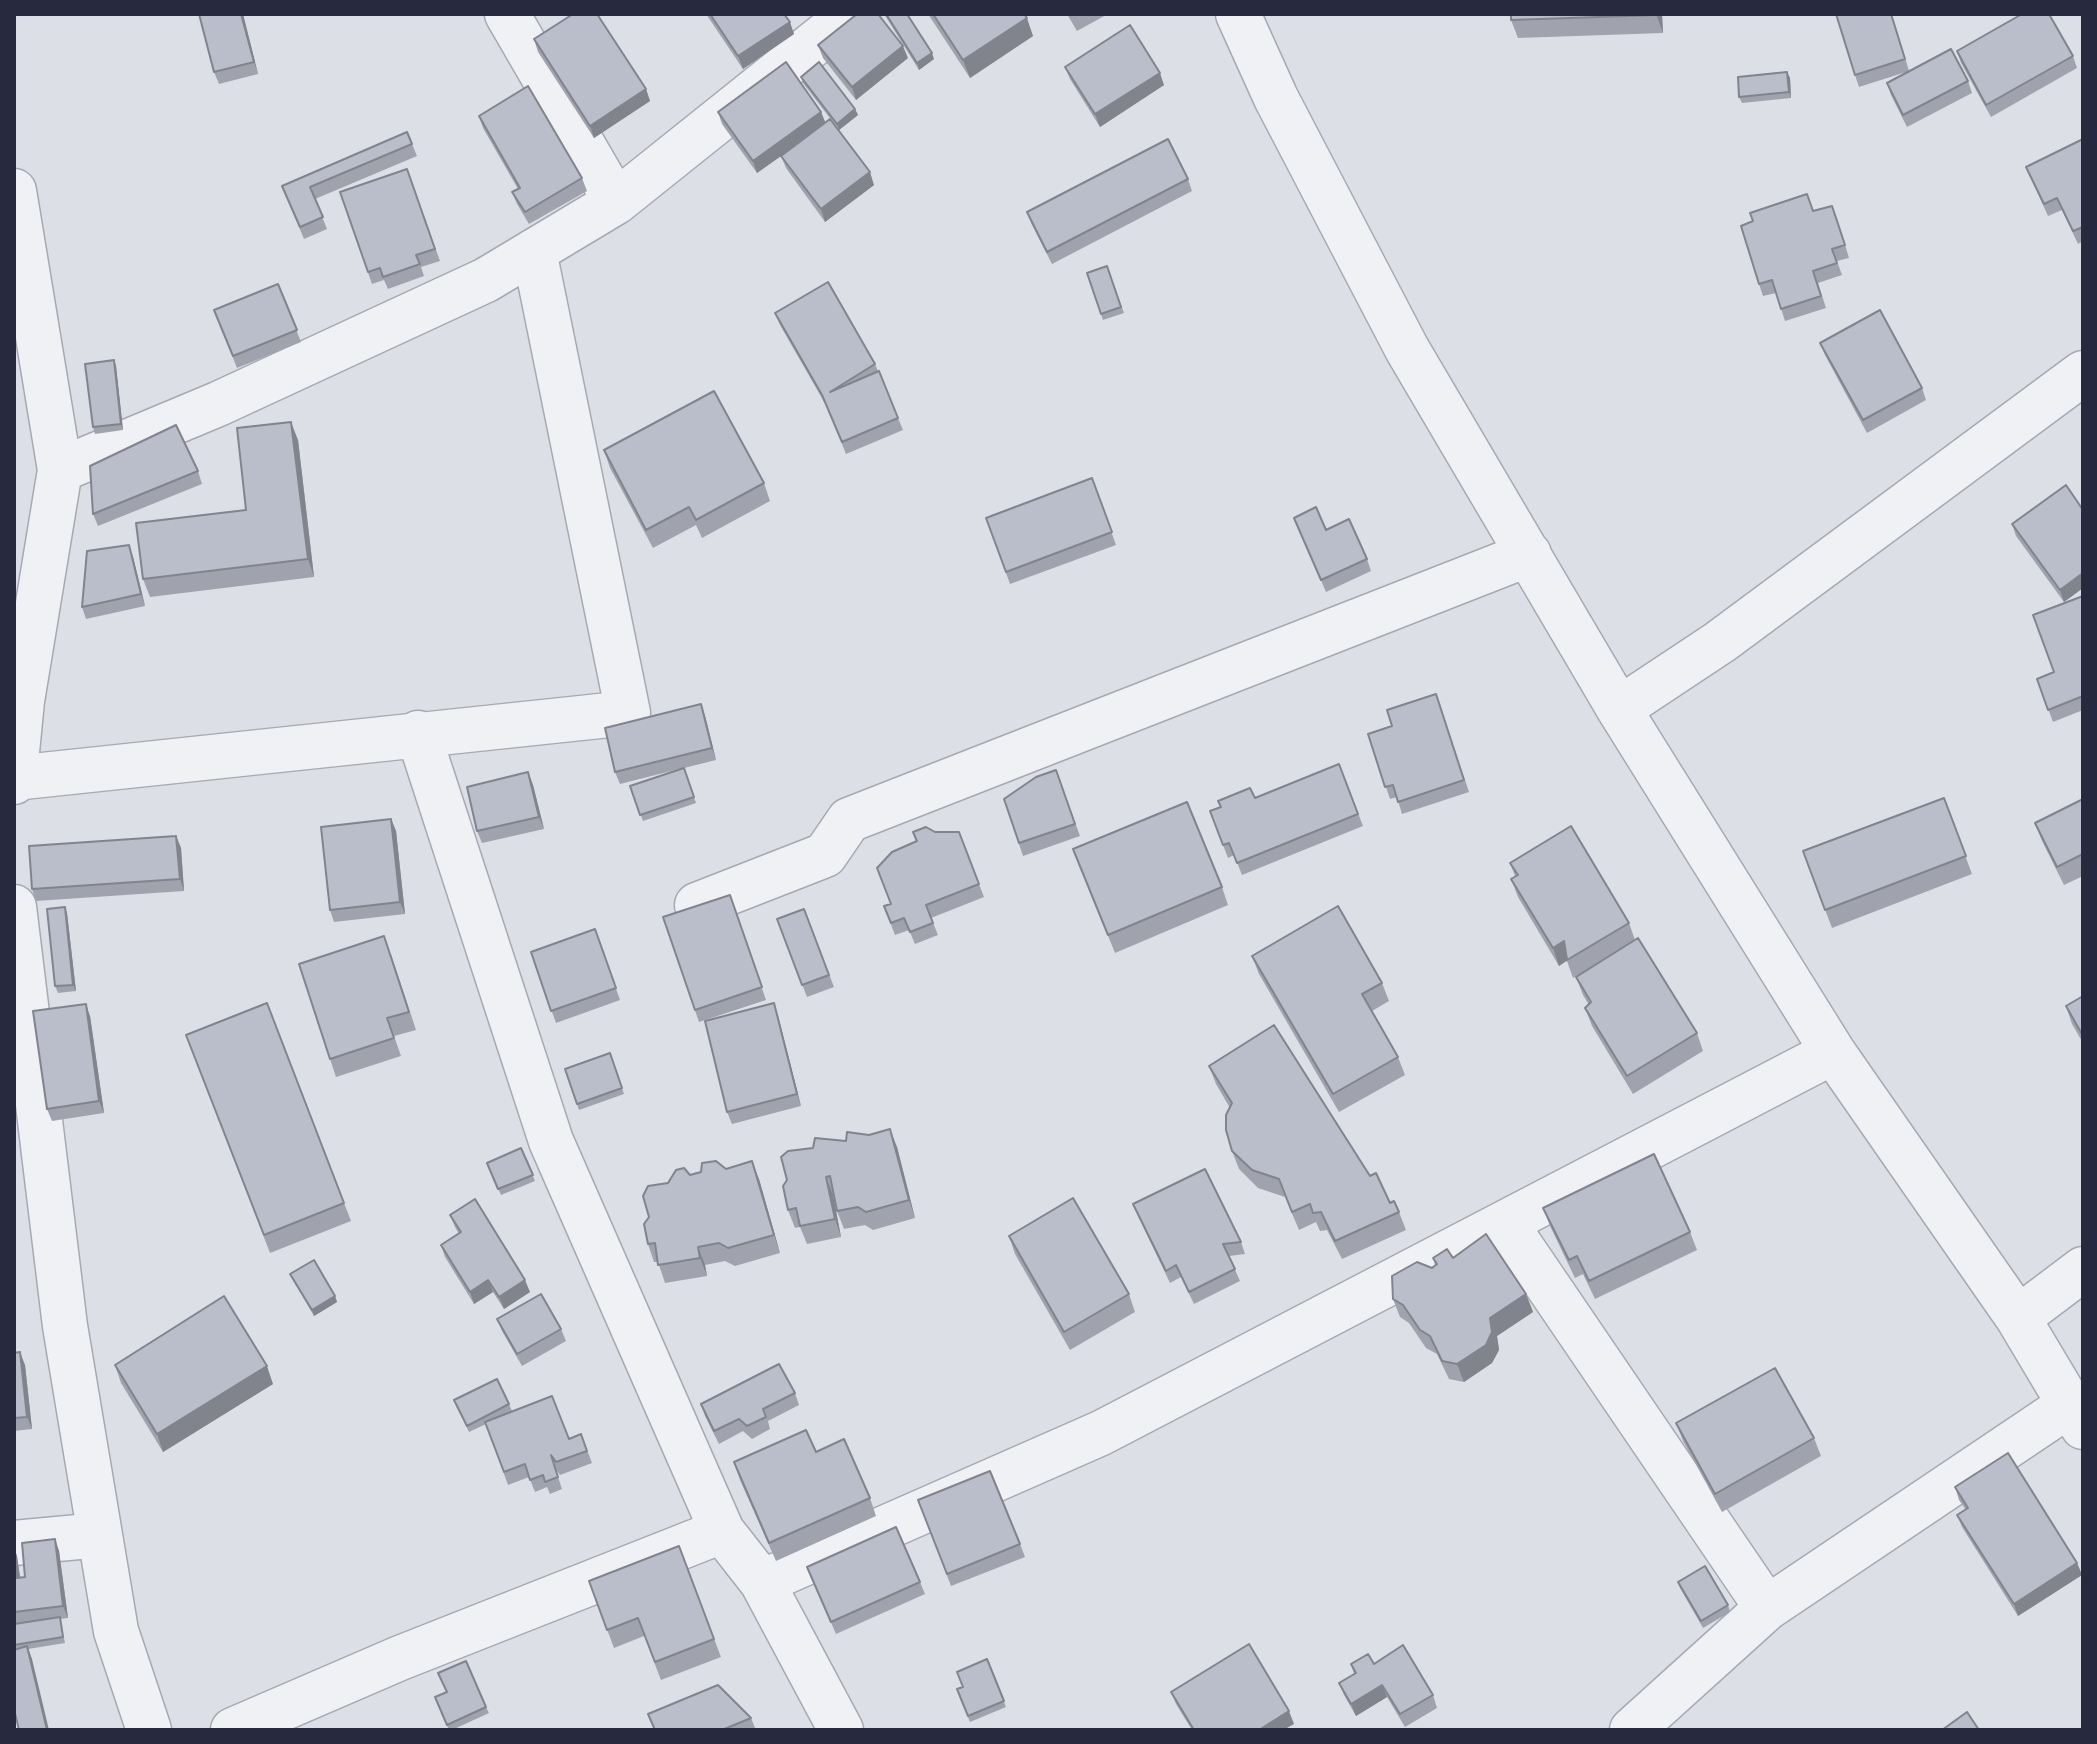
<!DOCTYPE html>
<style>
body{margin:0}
#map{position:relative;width:2097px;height:1744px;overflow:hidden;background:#dddfe7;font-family:"Exo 2",sans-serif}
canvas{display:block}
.frame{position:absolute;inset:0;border:16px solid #272a3e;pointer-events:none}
</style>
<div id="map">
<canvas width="2097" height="1744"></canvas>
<div class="frame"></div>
</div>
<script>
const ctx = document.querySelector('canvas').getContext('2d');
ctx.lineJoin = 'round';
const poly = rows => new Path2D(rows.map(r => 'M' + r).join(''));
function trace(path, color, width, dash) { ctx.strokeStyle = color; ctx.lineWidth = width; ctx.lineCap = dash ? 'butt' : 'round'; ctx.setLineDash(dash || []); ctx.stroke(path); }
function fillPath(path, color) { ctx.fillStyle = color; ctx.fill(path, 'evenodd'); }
const minor = poly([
 [507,14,616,202],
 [1238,14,1276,98,1407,349,1619,709,1833,1052,2018,1318,2083,1427],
 [14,191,60,470],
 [1619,709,1720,642,2083,373],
 [418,733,551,1141,722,1531,762,1582,841,1730],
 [14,778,628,713,534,251],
 [14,782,22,701,60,470,218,404,486,280,616,202,851,14],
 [697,905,825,855,849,820,1529,554],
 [14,907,65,1326,116,1631,149,1730],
 [1505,1223,1767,1608],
 [2018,1318,2083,1269],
 [14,1543,100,1535],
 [762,1582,1101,1433,1833,1052],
 [233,1730,400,1658,722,1531],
 [1632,1730,1767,1608,2069,1405]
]);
const wall = poly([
 [243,14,258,74,219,84,214,72],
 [706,14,784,14,794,34,743,69],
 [884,14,907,14,934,59,919,70],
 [928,14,1024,14,1033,36,970,78],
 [1067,14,1108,14,1077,31],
 [1662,14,1663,33,1518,38,1511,20],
 [1892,14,1909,71,1968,81,1972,93,1907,127,1891,95,1887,83,1906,72,1859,87,1855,75],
 [534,39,646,89,650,101,594,138,538,52],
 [818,45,908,58,856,100,823,58],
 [1957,51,2073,56,2077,68,1991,117,1961,63],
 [1065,67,1164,85,1100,127,1070,79],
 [1787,72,1790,78,1791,98,1742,103,1739,97],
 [801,77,855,109,858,115,839,130,803,83],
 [718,112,821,112,825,123,874,185,825,222,786,168,781,156,757,173,722,124],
 [479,116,582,178,587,191,529,224,517,204,512,192,518,189,483,128],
 [2083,139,2083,241,2078,244,2062,210,2048,216,2026,167],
 [412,144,417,156,315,199,327,229,304,239,282,186],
 [407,169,440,261,421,267,424,276,388,289,384,280,372,284,340,192],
 [1188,179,1192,191,1052,264,1032,225,1027,212],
 [1814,211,1837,218,1849,258,1837,261,1842,275,1818,283,1826,308,1785,321,1776,293,1763,296,1759,284],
 [1107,266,1124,313,1103,320,1087,273],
 [278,284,301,342,237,368,214,310],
 [775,313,875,364,903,430,846,454,827,407,780,325],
 [1820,343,1922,388,1926,400,1867,433,1825,355],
 [114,360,116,366,123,430,95,434,93,427],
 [298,440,314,577,150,597,143,579,246,510],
 [604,450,764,483,770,501,702,538,696,525,653,548,610,468],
 [198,471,202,484,98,526,93,514],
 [1092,478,1116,545,1010,584,986,518],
 [2083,510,2083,588,2064,602,2016,536,2012,524],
 [1294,518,1326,530,1367,559,1371,571,1326,592],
 [133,557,145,606,86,619,82,607],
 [2083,596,2083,710,2053,722,2037,679,2054,672],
 [1436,694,1469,792,1402,814,1397,797,1390,799,1368,734,1392,726],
 [701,704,705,716,716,760,684,768,696,803,643,821,630,786,683,768,620,784,615,772],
 [1339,764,1363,826,1242,875,1234,855,1228,858,1210,811,1255,798],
 [1056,770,1080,836,1023,856,1004,799],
 [528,772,533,785,544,829,482,843,477,831],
 [1944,798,1972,874,1832,928,1803,851],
 [2083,799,2083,876,2064,885,2042,841,2035,823],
 [391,819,396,831,405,914,334,922,330,910],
 [913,832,959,832,984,897,931,918,938,935,915,944,909,930,895,935,884,906,891,904,916,842],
 [176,836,181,848,184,891,36,901,32,889],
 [1073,849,1222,887,1228,905,1115,953],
 [1510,863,1629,923,1635,940,1697,1033,1703,1051,1633,1094,1592,1026,1585,1008,1589,1005,1583,995,1576,977,1599,963,1573,978,1567,961,1559,966,1518,897,1511,879,1515,876],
 [730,895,766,1000,699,1022,663,917],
 [65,907,67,913,76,991,58,993,55,986],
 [804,909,834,987,807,997,777,919],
 [595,929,620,1000,556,1023,531,952],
 [391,954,416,1030,394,1036,401,1056,336,1077,330,1059],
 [1252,956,1382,983,1389,1001,1372,1011,1398,1057,1405,1075,1339,1112,1259,974],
 [2083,996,2083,1043,2072,1024,2066,1006],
 [267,1003,351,1221,270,1253,186,1035],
 [90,1016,104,1113,52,1121,47,1109],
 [778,1016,801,1106,732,1124,727,1112],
 [610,1053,624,1094,579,1110,565,1069],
 [1209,1066,1370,1176,1390,1203,1399,1212,1406,1230,1342,1259,1327,1230,1320,1231,1316,1222,1299,1230,1285,1197,1258,1188,1239,1169,1232,1151,1230,1108,1216,1084],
 [897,1147,915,1218,873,1230,865,1225,844,1229,837,1211,834,1195,833,1195,841,1237,807,1244,800,1227,795,1228,788,1210,783,1186],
 [521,1148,535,1181,501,1195,487,1163],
 [726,1169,759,1179,780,1253,735,1266,725,1261,705,1265,707,1276,665,1283,658,1262,654,1262,648,1244,649,1217,668,1183,690,1175],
 [1133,1204,1241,1242,1245,1254,1229,1256,1240,1281,1194,1304,1181,1277,1170,1283,1138,1216],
 [1543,1208,1690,1232,1697,1250,1595,1299,1583,1274,1575,1278,1550,1226],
 [450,1215,530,1292,504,1309,493,1292,474,1304,445,1257,441,1245,459,1234,455,1227],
 [1009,1236,1129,1294,1135,1312,1070,1350,1015,1254],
 [1433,1258,1453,1258,1526,1294,1533,1312,1497,1336,1499,1350,1492,1363,1464,1382,1449,1379,1437,1354,1426,1348,1409,1323,1400,1317,1393,1299,1435,1265],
 [290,1274,335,1296,337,1302,314,1316,293,1280],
 [497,1319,561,1329,566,1341,522,1366,502,1331],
 [14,1353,25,1365,32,1429,14,1431],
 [115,1365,273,1384,163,1452,121,1383],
 [795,1393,799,1405,768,1421,770,1429,752,1439,743,1431,719,1444,705,1416,701,1404],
 [454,1400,509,1404,512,1411,506,1413,569,1439,581,1434,592,1463,560,1475,555,1468,562,1489,550,1494,547,1487,535,1492,529,1477,508,1485,486,1424,469,1432],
 [1676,1423,1814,1438,1821,1456,1722,1512,1683,1441],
 [816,1452,870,1498,876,1516,776,1561,740,1480,734,1462],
 [1955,1487,2077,1563,2082,1575,2018,1616,1962,1527,1957,1515,1966,1510,1959,1500],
 [918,1500,1020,1544,1025,1557,951,1586],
 [55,1539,59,1551,68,1618,60,1619,65,1643,28,1649,32,1659,14,1709,14,1548,17,1556,20,1578,25,1577],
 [679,1546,721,1657,661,1680,644,1636,614,1648,589,1581],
 [807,1567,920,1582,925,1594,836,1634],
 [1678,1582,1728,1605,1730,1612,1703,1628,1680,1588],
 [987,1659,1006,1707,970,1722,957,1689,963,1687],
 [1351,1664,1374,1664,1433,1695,1437,1708,1405,1727,1387,1697,1356,1716,1344,1695,1339,1683,1354,1674],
 [1171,1692,1294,1724,1283,1730,1192,1730,1176,1704],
 [435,1697,486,1707,489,1713,452,1730,449,1730],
 [751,1718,756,1730,654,1730]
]);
const shadedWall = poly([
 [241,14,243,14,258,74,254,62],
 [1656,14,1662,14,1663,33],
 [1027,18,1033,36,970,78,963,60],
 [790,22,794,34,743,69,738,56],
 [903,46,908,58,856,100,852,87],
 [932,53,934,59,919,70,917,63],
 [1787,72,1790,78,1791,98,1789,92],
 [1160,73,1164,85,1100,127,1095,114],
 [646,89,650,101,594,138,590,126],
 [855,109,858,115,839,130,837,124],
 [821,112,826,124,757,173,753,161],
 [870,172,874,185,825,222,821,209],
 [114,360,116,366,123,430,121,424],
 [291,422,298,440,314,577,308,559],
 [129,545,133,557,145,606,141,594],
 [2083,573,2083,588,2064,602,2060,590],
 [701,704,705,716,716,760,712,748],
 [528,772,533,785,544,829,539,817],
 [391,819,396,831,405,914,400,902],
 [176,836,181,848,184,891,180,879],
 [65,907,67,913,76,991,73,985],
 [1564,941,1570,958,1559,966,1553,948],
 [774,1003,778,1016,801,1106,797,1094],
 [86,1004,90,1016,104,1113,99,1101],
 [890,1129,897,1147,915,1218,909,1200],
 [752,1161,759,1179,780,1253,774,1235],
 [826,1177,833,1195,841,1237,835,1219],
 [698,1247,705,1265,707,1276,700,1258],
 [488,1280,493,1292,474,1304,470,1292],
 [525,1280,530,1292,504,1309,499,1297],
 [1526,1294,1533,1312,1497,1336,1499,1350,1492,1363,1464,1382,1457,1364,1490,1318],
 [335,1296,337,1302,314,1316,312,1310],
 [20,1352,25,1365,32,1429,27,1417],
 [267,1366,273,1384,163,1452,157,1434],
 [55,1539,59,1551,68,1618,63,1606],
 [14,1548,17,1556,22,1591,17,1578],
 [2077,1563,2082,1575,2018,1616,2014,1604],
 [27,1646,32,1659,49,1730,47,1730],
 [1382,1685,1387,1697,1356,1716,1351,1704],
 [1289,1711,1294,1724,1283,1730,1259,1730]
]);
const building = poly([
 [199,14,241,14,254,62,214,72,199,14],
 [573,14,597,14,646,89,590,126,534,39,573,14],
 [710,14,784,14,790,22,738,56,710,14],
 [857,14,878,14,903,46,852,87,818,45,857,14],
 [886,14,907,14,932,53,917,63,886,14],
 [933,14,1024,14,1027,18,963,60,933,14],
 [1511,14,1656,14,1656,15,1511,20,1511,14],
 [1836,14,1891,14,1905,59,1855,75,1836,14],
 [2022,14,2049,14,2073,56,1986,105,1957,51,2022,14],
 [1130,25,1160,73,1095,114,1065,67,1130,25],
 [1951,49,1968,81,1903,115,1887,83,1951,49],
 [786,62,821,112,753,161,718,112,786,62],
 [819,62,855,109,837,124,801,77,819,62],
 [1787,72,1789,92,1739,97,1738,77,1787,72],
 [528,86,582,178,525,212,512,192,520,188,479,116,528,86],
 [830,119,870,172,821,209,781,156,830,119],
 [407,132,412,144,310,187,323,217,300,227,282,186,407,132],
 [1168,139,1188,179,1047,252,1027,212,1168,139],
 [2083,139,2083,227,2073,231,2057,198,2044,204,2026,167,2083,139],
 [407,169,435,249,416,255,420,264,383,277,380,268,368,272,340,192,407,169],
 [1807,194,1813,211,1832,206,1845,245,1832,249,1837,263,1813,271,1821,296,1781,309,1772,280,1759,284,1741,226,1753,221,1750,213,1807,194],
 [1107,266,1121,307,1101,314,1087,273,1107,266],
 [828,282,875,364,830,392,879,371,898,418,842,442,822,395,775,313,828,282],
 [278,284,297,330,233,356,214,310,278,284],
 [1880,310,1922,388,1863,420,1820,343,1880,310],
 [114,360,121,424,93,427,85,364,114,360],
 [714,391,764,483,696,520,689,507,646,530,604,450,714,391],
 [291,422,308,559,143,579,136,523,246,510,237,428,291,422],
 [176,425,198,471,93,514,90,466,176,425],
 [1092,478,1112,532,1006,572,986,518,1092,478],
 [2066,485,2083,510,2083,573,2060,590,2012,524,2066,485],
 [1316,507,1326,530,1349,519,1367,559,1321,580,1294,518,1316,507],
 [129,545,141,594,82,607,87,551,129,545],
 [2083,596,2083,696,2048,710,2037,679,2054,672,2033,615,2083,596],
 [1436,694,1464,780,1398,802,1393,785,1385,787,1368,734,1392,726,1387,710,1436,694],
 [701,704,712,748,615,772,605,728,701,704],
 [1339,764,1358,814,1237,863,1229,843,1223,845,1210,811,1221,807,1218,801,1250,788,1255,798,1339,764],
 [684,768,694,797,640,815,630,786,684,768],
 [1056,770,1075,824,1019,843,1004,799,1036,777,1056,770],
 [528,772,539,817,477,831,467,787,528,772],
 [1944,798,1966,856,1825,910,1803,851,1944,798],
 [2083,799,2083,854,2057,867,2035,823,2083,799],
 [1187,802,1222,887,1108,935,1073,849,1187,802],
 [391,819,400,902,330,910,321,827,391,819],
 [1571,826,1629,923,1567,960,1564,941,1553,948,1511,879,1518,875,1510,863,1571,826],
 [926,827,935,832,959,832,979,884,926,905,933,923,910,932,904,918,891,923,884,906,891,904,877,868,892,852,917,841,913,832,926,827],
 [176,836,180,879,32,889,29,846,176,836],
 [730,895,762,987,695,1010,663,917,730,895],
 [1338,906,1382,983,1362,994,1398,1057,1333,1094,1252,956,1338,906],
 [65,907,73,985,55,986,47,909,65,907],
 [804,909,829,975,802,985,777,919,804,909],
 [595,929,616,988,551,1011,531,952,595,929],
 [384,936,409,1012,387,1018,394,1038,330,1059,299,964,384,936],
 [1638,938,1697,1033,1627,1076,1585,1008,1591,1002,1576,977,1638,938],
 [2083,996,2083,1036,2066,1006,2083,996],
 [267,1003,344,1203,264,1235,186,1035,267,1003],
 [774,1003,797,1094,727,1112,705,1021,774,1003],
 [86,1004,99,1101,47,1109,33,1011,86,1004],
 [1274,1025,1370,1176,1376,1173,1390,1203,1394,1201,1399,1212,1335,1241,1321,1212,1313,1213,1310,1204,1292,1212,1279,1179,1252,1170,1232,1151,1226,1130,1226,1115,1232,1103,1209,1066,1274,1025],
 [610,1053,622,1088,577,1104,565,1069,610,1053],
 [890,1129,909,1200,866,1212,858,1207,837,1211,830,1176,826,1177,835,1219,800,1226,796,1208,788,1210,783,1186,787,1180,781,1157,788,1151,813,1148,815,1138,846,1141,847,1132,869,1135,890,1129],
 [521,1148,533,1175,498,1189,487,1163,521,1148],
 [1654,1154,1690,1232,1589,1281,1577,1256,1569,1260,1543,1208,1654,1154],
 [716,1161,726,1169,752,1161,774,1235,728,1248,719,1243,698,1247,700,1258,658,1265,655,1243,648,1244,644,1224,649,1217,643,1196,648,1186,668,1183,676,1170,684,1168,690,1175,701,1172,702,1163,716,1161],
 [1205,1169,1241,1242,1223,1244,1235,1269,1189,1292,1176,1265,1166,1271,1133,1204,1205,1169],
 [1073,1198,1129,1294,1064,1332,1009,1236,1073,1198],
 [475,1199,525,1280,499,1297,488,1280,470,1292,441,1245,461,1232,450,1215,475,1199],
 [1486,1234,1526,1294,1490,1318,1492,1332,1486,1345,1457,1364,1442,1361,1430,1336,1420,1330,1403,1305,1393,1299,1392,1276,1417,1262,1432,1268,1437,1264,1433,1258,1447,1249,1453,1258,1486,1234],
 [314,1260,335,1296,312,1310,290,1274,314,1260],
 [541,1294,561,1329,517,1354,497,1319,541,1294],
 [224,1296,267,1366,157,1434,115,1365,224,1296],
 [20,1352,27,1417,14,1418,14,1353,20,1352],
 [779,1364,795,1393,763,1409,766,1417,747,1426,739,1419,714,1431,701,1404,779,1364],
 [1775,1368,1814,1438,1715,1494,1676,1423,1775,1368],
 [497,1379,509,1404,467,1426,454,1400,497,1379],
 [552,1396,569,1439,581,1434,587,1451,556,1462,551,1455,558,1477,545,1482,543,1475,530,1480,525,1464,504,1472,485,1422,552,1396],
 [806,1430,816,1452,844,1439,870,1498,769,1543,734,1462,806,1430],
 [2008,1453,2077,1563,2014,1604,1957,1515,1968,1508,1955,1487,2008,1453],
 [990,1471,1020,1544,947,1574,918,1500,990,1471],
 [896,1527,920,1582,831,1622,807,1567,896,1527],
 [55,1539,63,1606,14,1612,14,1555,17,1578,25,1577,22,1543,55,1539],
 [679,1546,714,1639,655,1662,638,1618,607,1630,589,1581,679,1546],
 [1705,1566,1728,1605,1701,1621,1678,1582,1705,1566],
 [60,1617,63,1637,14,1645,14,1624,60,1617],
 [1249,1644,1289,1711,1259,1730,1194,1730,1171,1692,1249,1644],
 [1403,1645,1433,1695,1400,1714,1382,1685,1351,1704,1339,1683,1356,1673,1351,1664,1368,1654,1374,1664,1403,1645],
 [27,1646,47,1730,19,1730,14,1709,14,1650,27,1646],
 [987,1659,1004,1701,968,1716,957,1689,963,1687,957,1672,987,1659],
 [466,1661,486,1707,447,1725,435,1697,447,1692,438,1673,466,1661],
 [718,1685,751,1718,722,1730,655,1730,648,1714,718,1685],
 [1967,1712,1979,1730,1942,1730,1967,1712]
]);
trace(minor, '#a6a9b4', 47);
trace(minor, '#f0f1f5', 44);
fillPath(wall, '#a0a3ae');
fillPath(shadedWall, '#82848d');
fillPath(building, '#babdca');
trace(building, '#82848d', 2);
</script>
